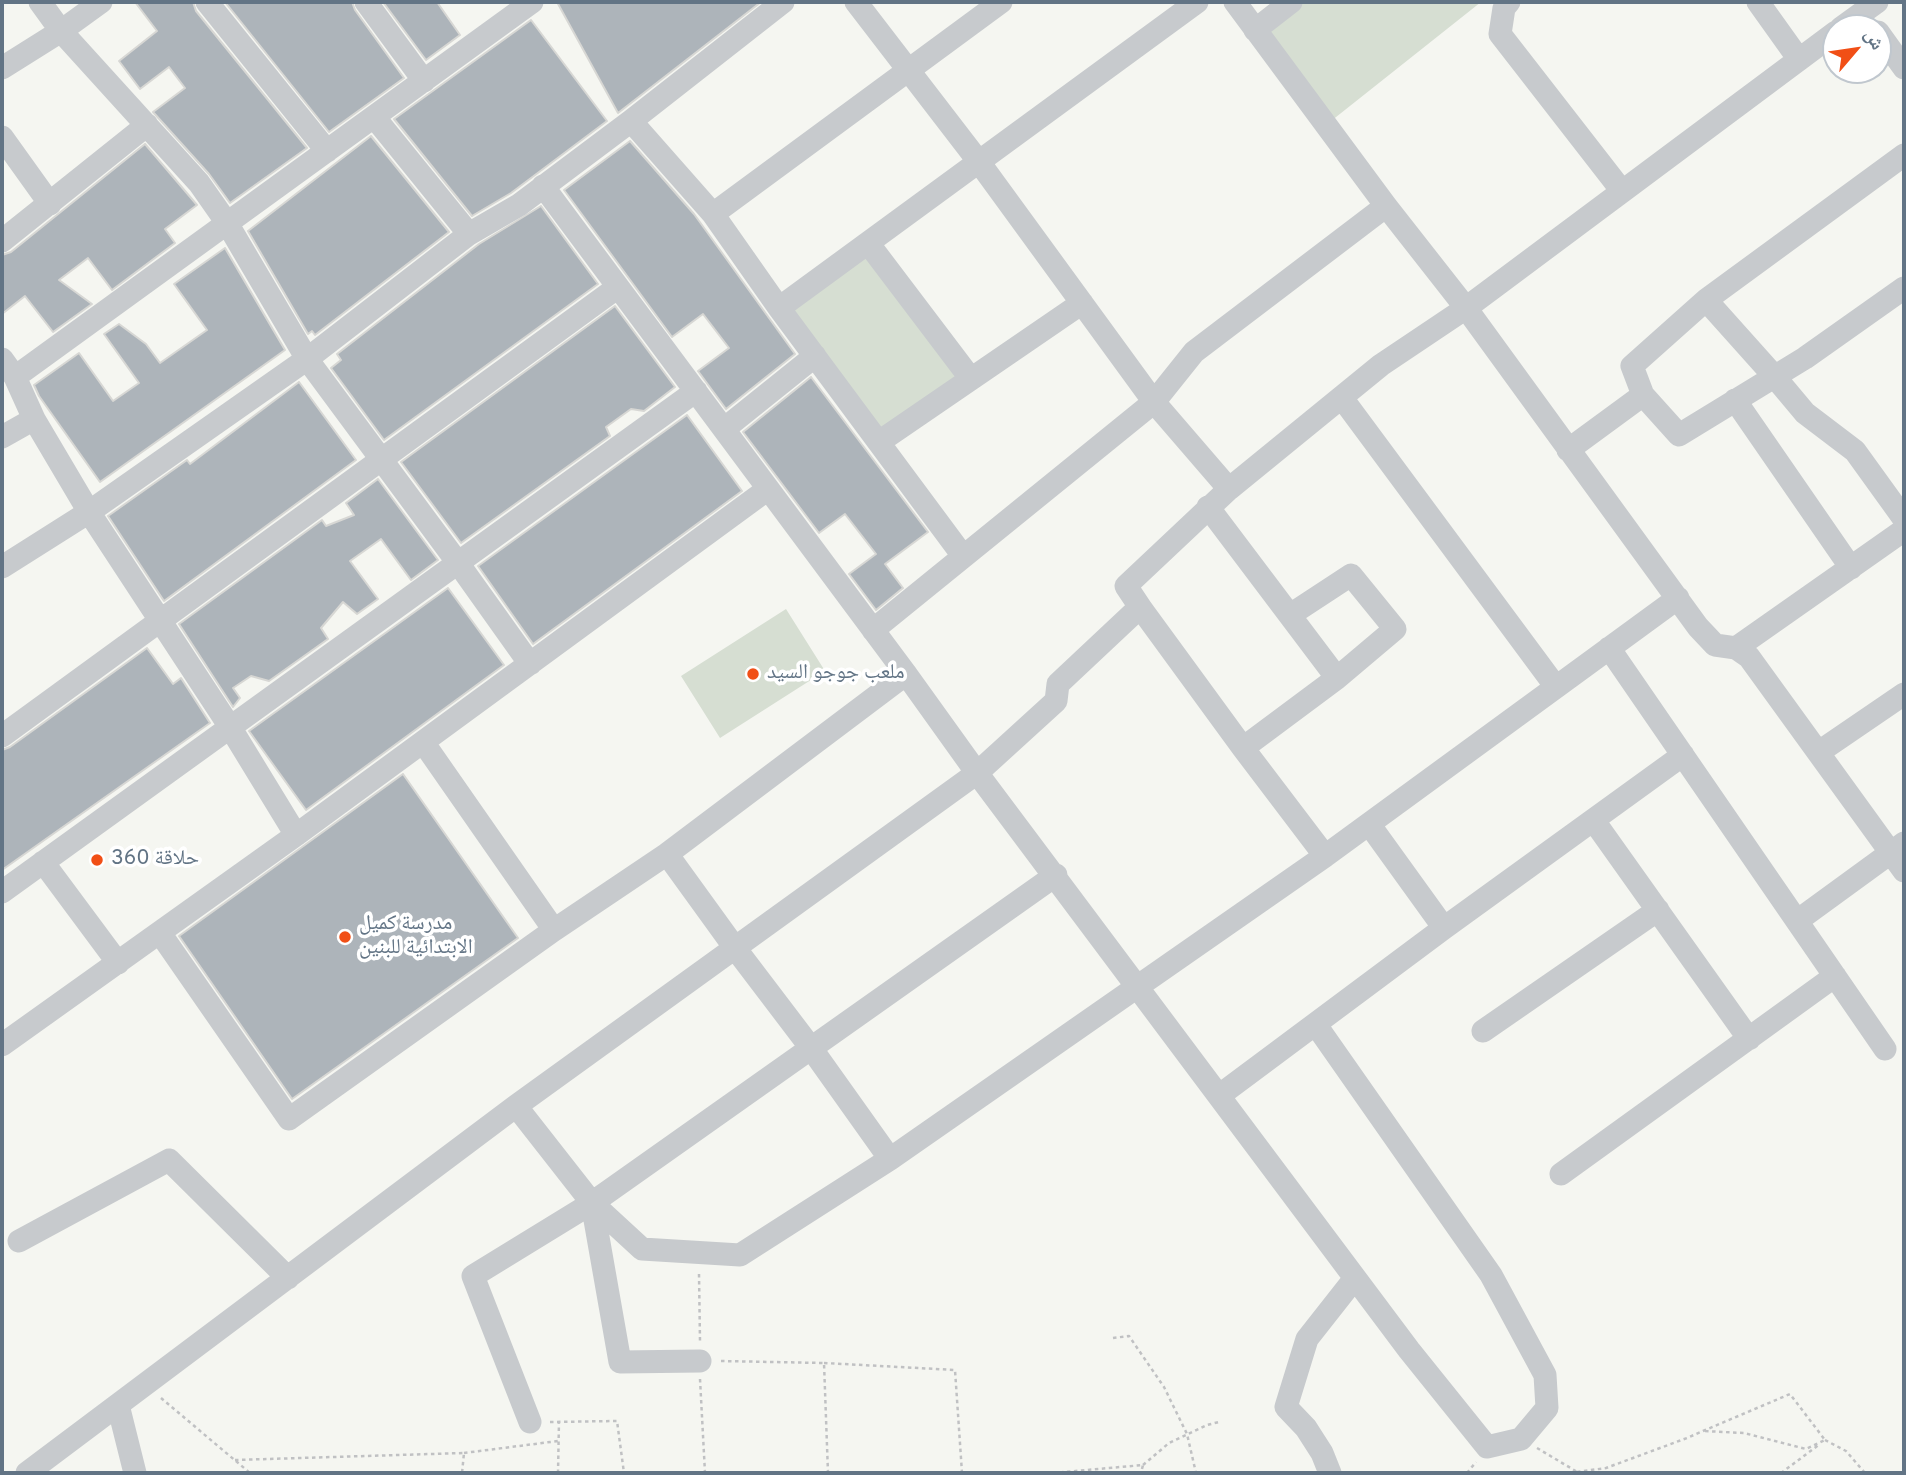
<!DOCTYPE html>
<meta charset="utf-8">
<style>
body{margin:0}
#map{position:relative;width:1906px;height:1475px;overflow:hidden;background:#f5f6f1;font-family:Overpass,"Noto Naskh Arabic",sans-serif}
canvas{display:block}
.frame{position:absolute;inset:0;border:4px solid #627485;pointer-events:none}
.north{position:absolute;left:1822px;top:14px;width:70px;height:70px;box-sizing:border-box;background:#fff;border:2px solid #c0c7ce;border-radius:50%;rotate:61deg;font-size:19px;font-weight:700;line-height:28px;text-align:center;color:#627485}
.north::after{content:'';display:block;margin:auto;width:24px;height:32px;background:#f14f16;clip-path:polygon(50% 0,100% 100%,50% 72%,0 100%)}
</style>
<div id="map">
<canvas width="1906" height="1475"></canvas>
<div class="frame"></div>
<div class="north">ش</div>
</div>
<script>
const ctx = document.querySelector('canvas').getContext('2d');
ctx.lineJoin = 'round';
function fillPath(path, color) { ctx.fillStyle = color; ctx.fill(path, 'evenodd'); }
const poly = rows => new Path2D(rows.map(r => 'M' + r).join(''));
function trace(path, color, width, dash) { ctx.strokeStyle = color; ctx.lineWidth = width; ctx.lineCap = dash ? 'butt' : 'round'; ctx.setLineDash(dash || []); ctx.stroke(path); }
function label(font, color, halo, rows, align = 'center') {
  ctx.font = font + ' Overpass,"Noto Naskh Arabic",sans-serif'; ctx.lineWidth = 7; ctx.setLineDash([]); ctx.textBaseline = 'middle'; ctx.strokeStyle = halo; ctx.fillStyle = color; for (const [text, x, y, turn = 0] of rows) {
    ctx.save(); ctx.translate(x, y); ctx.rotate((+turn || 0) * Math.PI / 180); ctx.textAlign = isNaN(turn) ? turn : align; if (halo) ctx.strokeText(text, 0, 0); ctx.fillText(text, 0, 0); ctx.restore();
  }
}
const green = poly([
 [1291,2,1481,2,1326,125,1255,30],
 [868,243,971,379,879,442,779,308],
 [786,609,825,671,720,738,681,676]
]);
const building = poly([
 [135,2,193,2,196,11,307,148,230,203,209,174,153,112,185,88,169,67,140,89,119,61,157,31,135,2],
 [225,2,352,2,355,10,404,78,329,132,225,2],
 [383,2,437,2,460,35,426,60,383,2],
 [557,2,761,2,618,113,557,2],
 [531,20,607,121,511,193,472,216,394,119,531,20],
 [371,136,449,232,315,335,312,331,308,334,248,231,371,136],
 [630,141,694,214,795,354,726,409,698,371,729,348,703,314,672,337,564,190,630,141],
 [145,144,197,205,165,229,175,243,112,290,88,258,59,280,92,304,53,332,25,296,2,314,2,255,11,252,145,144],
 [541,206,598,284,384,440,331,368,341,360,337,354,479,244,541,206],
 [225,248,285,350,100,482,39,396,34,385,79,353,113,401,139,383,104,334,119,324,146,344,160,363,207,330,174,284,225,248],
 [615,306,675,387,644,411,631,409,606,427,610,436,461,543,401,462,615,306],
 [811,377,928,532,885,564,903,588,876,610,849,574,876,554,845,514,819,533,743,432,811,377],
 [299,382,356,460,164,601,108,516,187,460,190,464,299,382],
 [687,415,742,491,533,644,478,566,687,415],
 [378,479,438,560,411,580,381,539,350,561,378,599,357,614,343,602,321,628,328,639,269,681,251,676,233,688,240,698,233,707,179,624,322,520,326,526,354,515,346,503,378,479],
 [448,588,504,665,306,810,249,731,448,588],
 [147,648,173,684,181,678,210,723,2,870,2,750,10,747,147,648],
 [403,774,518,938,292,1099,179,936,403,774]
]);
const path = poly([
 [699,1274,700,1341],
 [1113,1338,1129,1336,1164,1387,1187,1434,1196,1473],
 [721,1361,824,1363,828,1473],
 [824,1363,955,1370,962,1473],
 [700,1379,705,1473],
 [161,1398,250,1473],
 [550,1422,617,1421,624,1473],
 [1825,1440,1846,1451,1865,1473],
 [1537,1448,1579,1473],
 [464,1453,558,1441],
 [235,1460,464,1453,462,1473],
 [1143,1465,1169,1443,1207,1425,1219,1422],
 [1577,1472,1606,1468,1687,1438,1703,1431,1790,1394,1825,1440,1806,1449,1744,1433,1703,1431],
 [558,1473,559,1421],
 [1053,1473,1143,1465,1141,1473],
 [1467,1473,1476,1462],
 [1781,1473,1820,1444]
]);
const minor = poly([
 [40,2,61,31,199,183,227,223,307,359,458,563,530,664],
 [207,2,327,151],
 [366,2,424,81],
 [856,2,979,162,1154,402,1229,489],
 [1235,2,1386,206,1466,308,1698,627,1715,645,1736,648,1749,657,1904,871],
 [1509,2,1504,8,1500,34,1622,191],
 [1758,2,1798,58],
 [1841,28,1877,2],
 [1255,30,1291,2],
 [1878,32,1904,68],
 [2,68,61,31,101,2],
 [375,118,469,234],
 [631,121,713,214,779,308,963,556],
 [2,137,50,204],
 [1904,155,1706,300,1774,376,1805,413,1855,451,1904,519],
 [543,186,906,674,977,773,1409,1350,1487,1447,1521,1439,1547,1408,1545,1375,1491,1275,1316,1025],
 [713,214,1001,2],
 [2,241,147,125],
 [868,243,971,379],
 [779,308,1197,2],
 [2,359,15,377,34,419,89,512,230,727,296,835],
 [15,377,532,2],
 [1643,395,1632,366,1706,300],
 [1342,398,1556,687],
 [1735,400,1851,568],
 [724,429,815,356],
 [2,437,34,419],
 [879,442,1082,303],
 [1568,450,1643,395,1679,435,1805,358,1904,288],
 [1208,507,1337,678],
 [2,567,89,512,307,359,469,234,519,205,631,121,783,2],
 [1140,607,1243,748,1325,856],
 [873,630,1154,402,1194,352,1386,206],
 [1609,648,1885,1049],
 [1736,648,1904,530],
 [2,736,618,287],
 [423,742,554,930,667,854,735,948,811,1048,890,1159],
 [1243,748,1337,678,1395,629,1351,575,1290,615],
 [1819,752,1904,694],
 [1594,821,1749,1039],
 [1369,824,1444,928],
 [667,854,906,674],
 [43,862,118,963],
 [2,892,696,391],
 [1797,921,1904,843],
 [160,933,289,1119,554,930],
 [1483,1031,1658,910],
 [2,1045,296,835,768,489],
 [1220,1095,1444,928,1683,755],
 [516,1106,592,1203,642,1249,740,1255,890,1159,1325,856,1678,598],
 [1561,1174,1835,976],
 [592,1203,620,1362,700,1361],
 [19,1241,169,1160,288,1278],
 [118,1405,135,1473],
 [530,1422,473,1276,592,1203,1056,875],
 [27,1473,516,1106,977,773,1056,701,1058,684,1140,607,1126,586,1229,489,1381,365,1466,308,1836,32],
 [1330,1473,1322,1453,1306,1428,1286,1407,1307,1339,1355,1278]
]);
const markers = [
 [753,674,7,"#f14f16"],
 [97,860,7,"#f14f16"],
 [345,937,7,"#f14f16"]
];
const poiNames = [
 ["ملعب جوجو السيد",767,674],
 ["حلاقة 360",111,860],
 ["مدرسة كميل",359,925],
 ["الابتدائية للبنين",359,949]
];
fillPath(green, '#d6ded2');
fillPath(building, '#adb4ba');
trace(building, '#d7d7d4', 2);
trace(path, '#c0c1c3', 2.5, [3.5, 3.5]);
trace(minor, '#c7cacd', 23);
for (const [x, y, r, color] of markers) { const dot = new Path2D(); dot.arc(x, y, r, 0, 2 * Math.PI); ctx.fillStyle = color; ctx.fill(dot); trace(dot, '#fff', 2.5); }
label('21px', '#627485', '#fff', poiNames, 'left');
</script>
